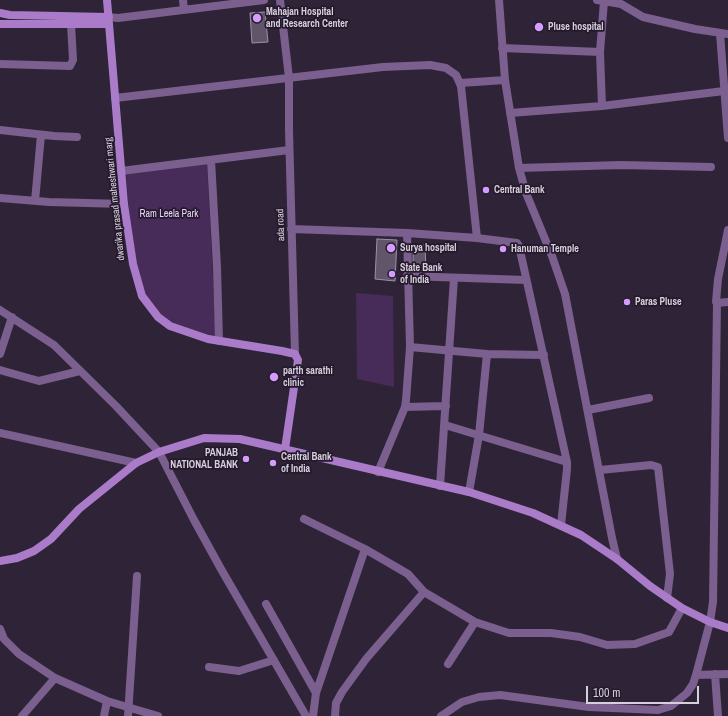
<!DOCTYPE html>
<style>
body{margin:0}
#map{position:relative;width:728px;height:716px;overflow:hidden;background:#2f2437;font-family:"Archivo Narrow",sans-serif}
canvas{display:block}
.scale{position:absolute;left:586px;top:686px;width:113px;height:18px;box-sizing:border-box;border:2px solid #d6cfdc;border-top:0;padding-left:5px;font-size:12px;line-height:14px;white-space:nowrap;color:#d6cfdc;-webkit-text-stroke:3px #251a2d;paint-order:stroke}
</style>
<div id="map">
<canvas width="728" height="716"></canvas>
<div class="scale">100 m</div>
</div>
<script>
const ctx = document.querySelector('canvas').getContext('2d');
ctx.lineJoin = 'round';
function fillPath(path, color) { ctx.fillStyle = color; ctx.fill(path, 'evenodd'); }
const poly = rows => new Path2D(rows.map(r => 'M' + r).join(''));
function trace(path, color, width, dash) { ctx.strokeStyle = color; ctx.lineWidth = width; ctx.lineCap = dash ? 'butt' : 'round'; ctx.setLineDash(dash || []); ctx.stroke(path); }
function label(font, color, halo, rows, align = 'center') {
  ctx.font = font + ' "Archivo Narrow",sans-serif'; ctx.lineWidth = 3.5; ctx.setLineDash([]); ctx.textBaseline = 'middle'; ctx.strokeStyle = halo; ctx.fillStyle = color; for (const [text, x, y, turn = 0] of rows) {
    ctx.save(); ctx.translate(x, y); ctx.rotate((+turn || 0) * Math.PI / 180); ctx.textAlign = isNaN(turn) ? turn : align; if (halo) ctx.strokeText(text, 0, 0); ctx.fillText(text, 0, 0); ctx.restore();
  }
}
const green = poly([
 [207,164,216,337,208,336,164,320,142,296,132,254,126,173],
 [356,293,393,296,394,387,357,379]
]);
const building = poly([
 [265,12,268,42,252,43,250,13,265,12],
 [377,239,397,240,395,281,375,279,377,239],
 [413,245,425,245,426,270,413,270,413,245]
]);
const street = poly([
 [183,0,184,10],
 [280,0,289,78,289,130,295,354],
 [499,0,505,80,519,168,526,193,552,256,565,294,612,538,617,559],
 [597,0,604,1,600,52,602,106],
 [604,1,621,4,643,17,695,29,728,34],
 [109,17,118,18,264,0],
 [720,33,728,138],
 [502,48,600,52],
 [0,64,70,66,73,60,71,24],
 [460,83,505,80],
 [115,98,383,67,430,65,446,68,456,75,461,86,477,238],
 [510,113,602,106,724,91],
 [0,130,54,136,77,137],
 [211,160,217,267,219,341],
 [519,168,621,165,711,167],
 [121,171,289,150],
 [0,198,49,202,124,204],
 [35,201,41,135],
 [291,229,407,233,477,238,517,243,519,246,567,462,567,469,561,525],
 [728,230,718,279,716,302,717,303,728,302],
 [407,276,526,280],
 [0,310,54,345,116,406,159,452,194,520,221,569,306,716],
 [410,347,487,354,544,355],
 [0,354,12,317],
 [0,370,39,381,80,371],
 [405,407,446,406],
 [588,410,649,398],
 [445,425,567,462],
 [0,433,136,463],
 [600,470,651,465,658,467,670,574,667,598],
 [378,472,405,407,406,400,410,347,407,233],
 [440,486,454,278],
 [469,492,479,435,487,354],
 [304,519,365,549,408,574,424,592,475,622,509,633,551,633,580,637,607,645,635,644,669,632,682,608],
 [266,604,316,693],
 [0,629,4,639,19,654,55,678,107,701,158,716],
 [448,664,475,622],
 [209,667,239,671,274,660],
 [715,674,718,716],
 [696,675,728,674],
 [22,716,55,678],
 [104,716,107,701],
 [128,716,137,576],
 [313,716,316,693,365,549],
 [335,716,336,703,342,692,366,659,424,592],
 [441,716,462,702,479,697,500,695,589,707,658,710,671,706,687,693,693,684,696,675,710,622,713,602,717,303]
]);
const secondary = poly([
 [107,0,124,204,133,264,142,296,158,317,170,326,208,339,282,351,295,354,298,360,285,449],
 [0,13,10,15,109,17],
 [0,24,109,24],
 [0,561,17,558,34,551,51,539,79,509,136,463,159,452,204,438,240,439,469,492,533,513,581,535,617,559,650,586,682,608,710,622,728,628]
]);
const markers = [
 [257,18,5,"#d49cfb"],
 [539,27,5,"#d49cfb"],
 [486,190,4,"#d49cfb"],
 [391,248,5,"#d49cfb"],
 [503,249,4,"#d49cfb"],
 [392,274,4,"#d49cfb"],
 [627,302,4,"#d49cfb"],
 [274,377,5,"#d49cfb"],
 [246,459,4,"#d49cfb"],
 [273,463,4,"#d49cfb"]
];
const poiNames = [
 ["Mahajan Hospital",266,12],
 ["and Research Center",266,24],
 ["Pluse hospital",548,27],
 ["Central Bank",494,190],
 ["Surya hospital",400,248],
 ["Hanuman Temple",511,249],
 ["State Bank",400,268],
 ["of India",400,280],
 ["Paras Pluse",635,302],
 ["parth sarathi",283,371],
 ["clinic",283,383],
 ["PANJAB",238,453,"right"],
 ["NATIONAL BANK",238,465,"right"],
 ["Central Bank",281,457],
 ["of India",281,469]
];
const streetNames = [
 ["dwarika prasad maheshwari marg",115,199,-96],
 ["ada road",281,225,-92]
];
const parkNames = [
 ["Ram Leela Park",169,214]
];
fillPath(green, '#472b58');
fillPath(building, '#61556a');
trace(building, '#9e90a8', 1);
trace(street, '#7b5f8f', 8);
trace(secondary, '#aa7bc9', 8);
for (const [x, y, r, color] of markers) { const dot = new Path2D(); dot.arc(x, y, r, 0, 2 * Math.PI); ctx.fillStyle = color; ctx.fill(dot); trace(dot, '#251a2d', 1.5); }
label('bold 10px', '#d6cfdc', '#251a2d', poiNames, 'left');
label('10px', '#d6cfdc', '#251a2d', streetNames);
label('10px', '#ead3fc', '#251a2d', parkNames);
</script>
